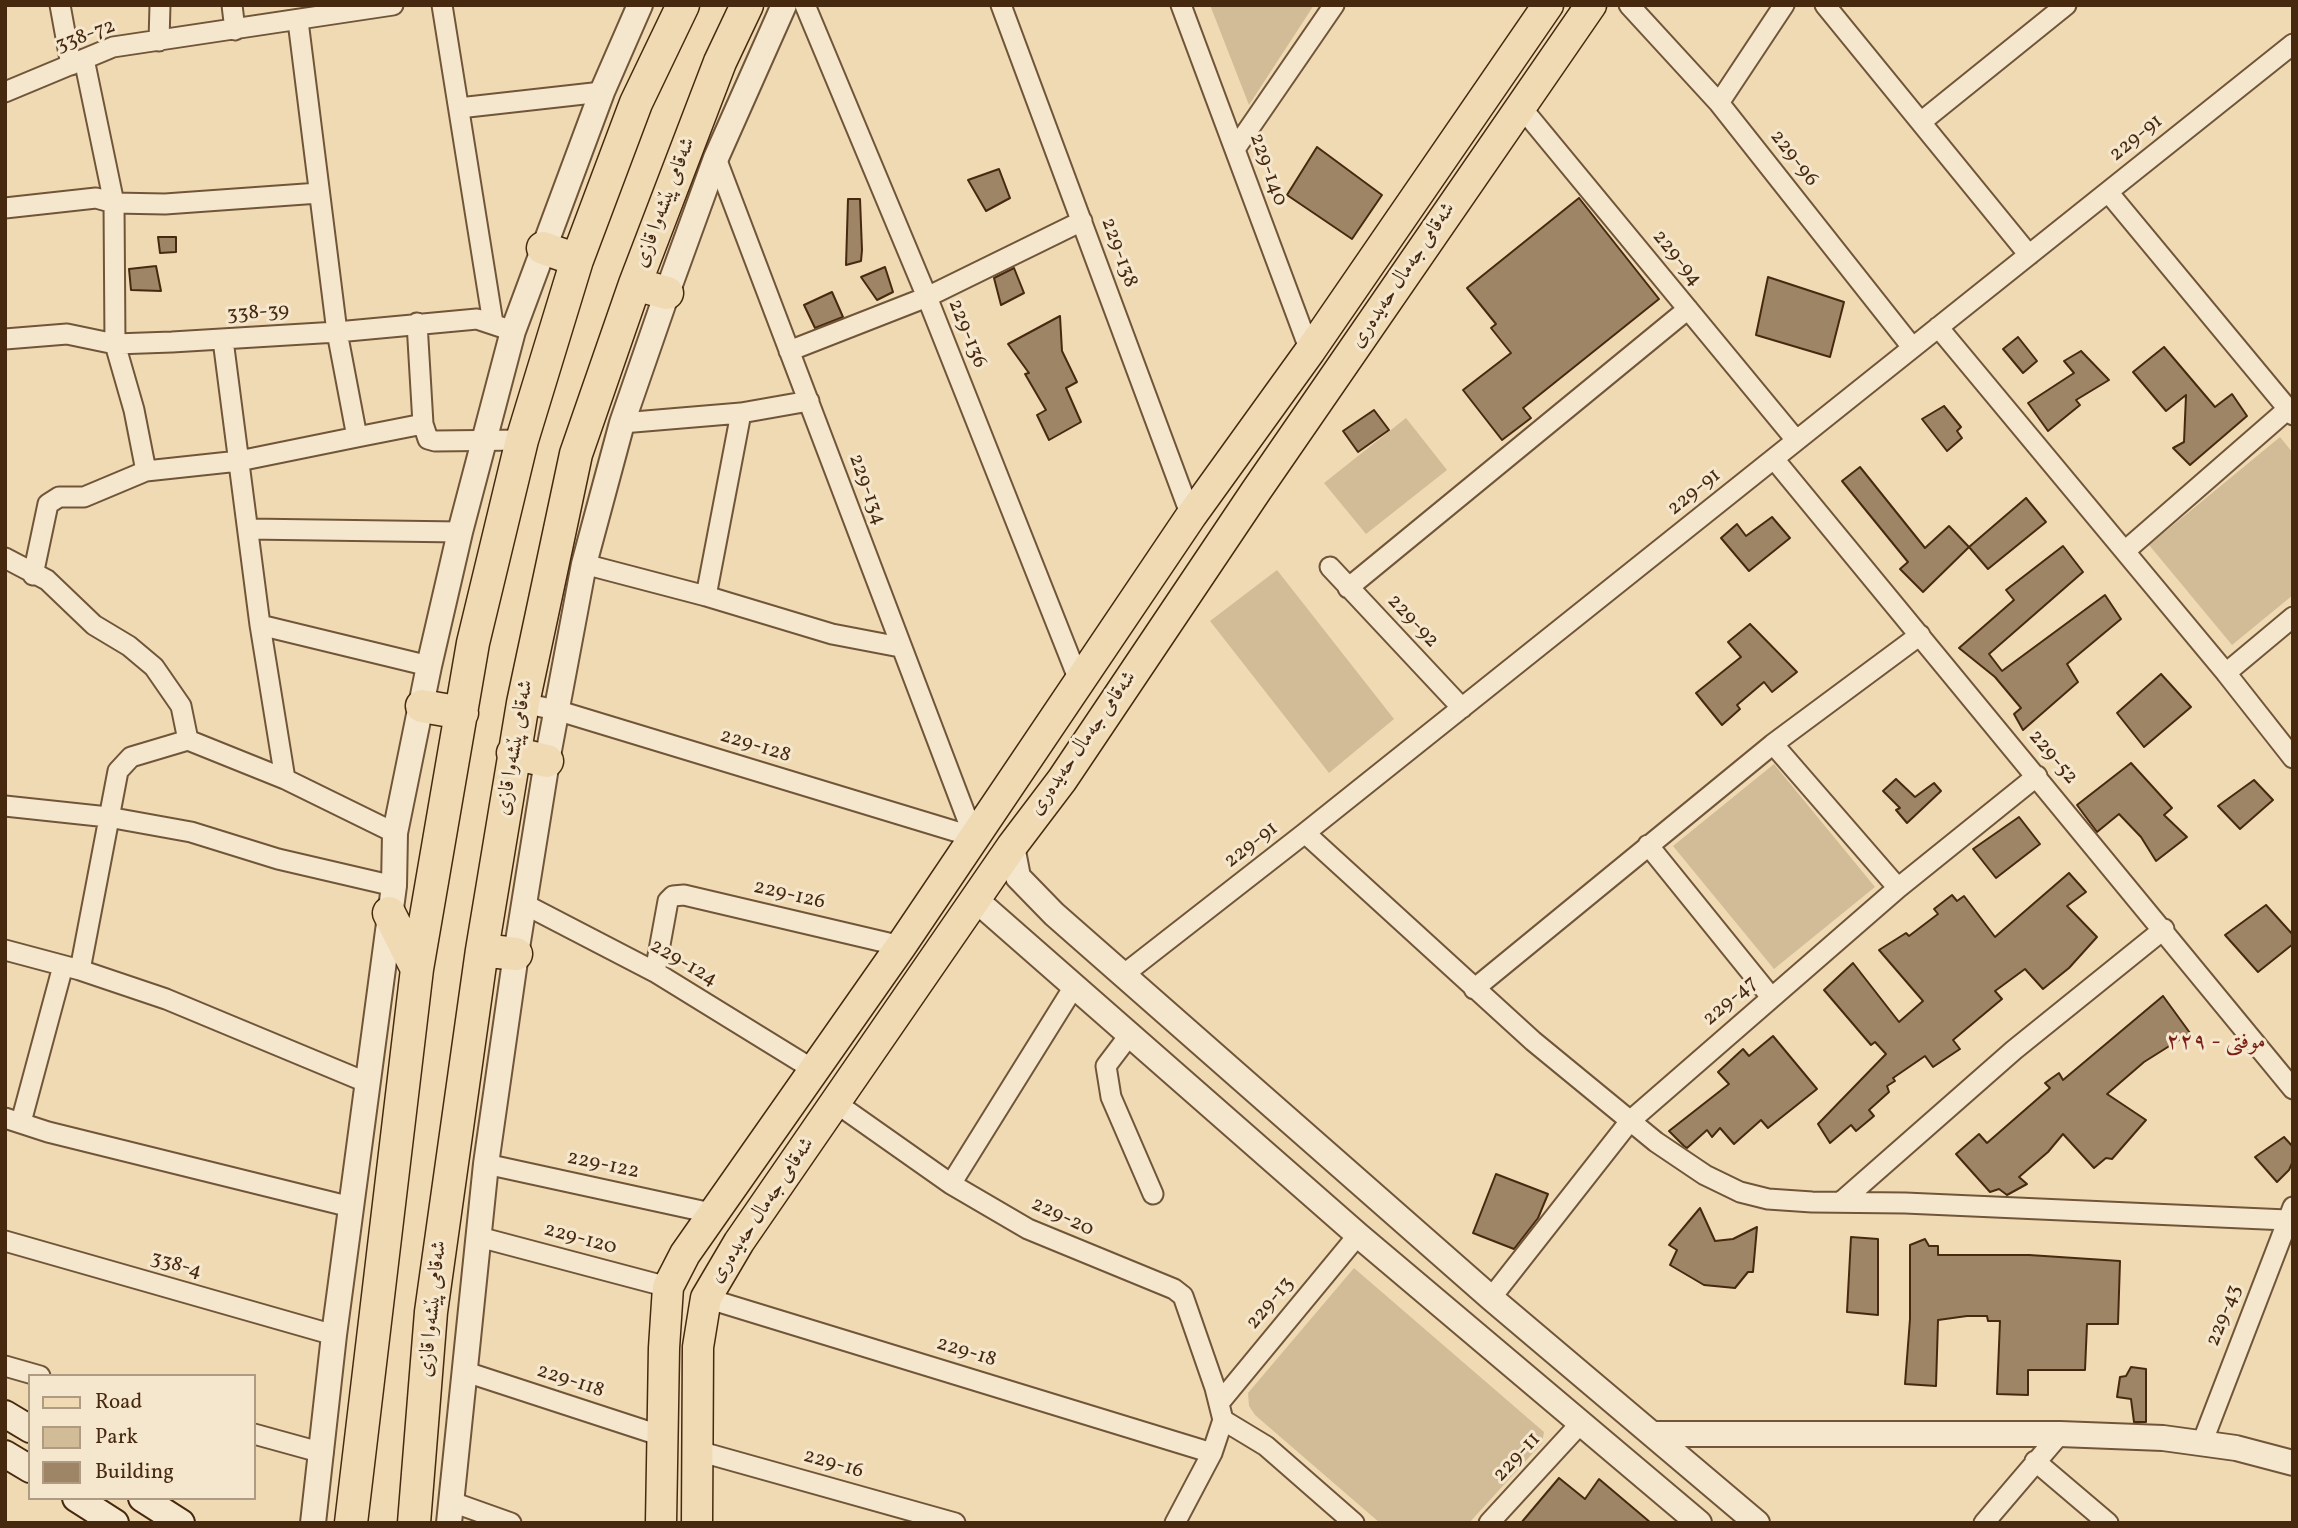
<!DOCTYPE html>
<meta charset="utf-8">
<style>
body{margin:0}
#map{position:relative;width:2298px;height:1528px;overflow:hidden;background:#efdab4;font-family:Vollkorn,serif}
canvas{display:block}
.frame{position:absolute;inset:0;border:7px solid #47290f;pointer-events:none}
.legend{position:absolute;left:28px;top:1374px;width:228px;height:126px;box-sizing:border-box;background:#f5e7ce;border:2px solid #af9b82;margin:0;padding:9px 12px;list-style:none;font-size:21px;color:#47290f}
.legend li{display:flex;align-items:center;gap:14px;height:35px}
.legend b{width:35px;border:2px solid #af9b82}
</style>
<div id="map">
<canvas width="2298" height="1528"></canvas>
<div class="frame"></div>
<ul class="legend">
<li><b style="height:9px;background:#efdab4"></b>Road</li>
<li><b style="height:19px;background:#d2bc98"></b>Park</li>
<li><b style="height:19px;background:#9e8565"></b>Building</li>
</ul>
</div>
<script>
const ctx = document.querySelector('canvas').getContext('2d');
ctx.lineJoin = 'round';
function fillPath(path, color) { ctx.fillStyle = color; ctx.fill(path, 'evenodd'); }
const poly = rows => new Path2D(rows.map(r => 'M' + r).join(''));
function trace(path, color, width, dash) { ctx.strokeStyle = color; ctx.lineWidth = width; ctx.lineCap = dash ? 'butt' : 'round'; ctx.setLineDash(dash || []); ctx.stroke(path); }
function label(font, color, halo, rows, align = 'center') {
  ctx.font = font + ' Vollkorn,Amiri,serif'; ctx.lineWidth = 6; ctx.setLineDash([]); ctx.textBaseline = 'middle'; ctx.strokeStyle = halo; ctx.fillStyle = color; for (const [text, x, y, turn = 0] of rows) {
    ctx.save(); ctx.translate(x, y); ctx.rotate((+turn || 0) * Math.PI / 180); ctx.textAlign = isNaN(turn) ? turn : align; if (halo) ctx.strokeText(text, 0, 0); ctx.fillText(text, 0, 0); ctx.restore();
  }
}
const green = poly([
 [1210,5,1314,5,1249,105],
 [1406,418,1447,470,1366,534,1324,483],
 [2280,437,2293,453,2293,595,2232,645,2149,545],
 [1277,570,1394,719,1329,773,1210,621],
 [1774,764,1875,887,1774,969,1673,846],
 [1354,1268,1544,1432,1542,1443,1469,1523,1380,1523,1255,1415,1249,1406,1248,1393]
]);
const building = poly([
 [1317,147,1382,195,1352,239,1287,195,1317,147],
 [999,169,1010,198,986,211,968,180,999,169],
 [1579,198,1659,299,1523,408,1531,418,1502,440,1463,390,1511,353,1491,328,1496,324,1467,288,1579,198],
 [848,199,860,199,862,250,861,261,846,265,848,199],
 [158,237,176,237,176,252,160,253,158,237],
 [156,266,161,291,131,290,129,269,156,266],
 [885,267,893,292,877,300,861,277,885,267],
 [1014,268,1024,293,1001,305,994,278,1014,268],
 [1768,277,1844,302,1830,357,1756,335,1768,277],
 [832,292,843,317,815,328,804,305,832,292],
 [1060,316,1062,351,1077,382,1066,388,1081,422,1049,440,1037,415,1046,410,1025,374,1029,373,1008,344,1060,316],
 [2018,337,2037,361,2023,373,2003,349,2018,337],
 [2164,347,2215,407,2232,394,2247,416,2190,465,2173,448,2184,442,2186,395,2166,411,2133,372,2164,347],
 [2081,351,2109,380,2076,400,2080,405,2048,431,2028,403,2074,373,2064,361,2081,351],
 [1944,406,1961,427,1957,431,1962,438,1947,451,1922,419,1944,406],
 [1374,410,1389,430,1358,452,1343,431,1374,410],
 [1860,467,1925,548,1949,526,1969,547,1923,592,1900,569,1908,562,1842,481,1860,467],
 [2026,498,2046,522,1988,569,1969,547,2026,498],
 [1772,517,1790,538,1749,571,1721,538,1737,524,1746,536,1772,517],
 [2063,546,2083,572,1989,654,2002,671,2105,595,2121,619,2067,664,2078,682,2023,730,2014,714,2021,708,1995,677,1959,648,2014,600,2006,590,2063,546],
 [1750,624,1797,672,1772,692,1764,682,1737,705,1740,709,1722,725,1696,693,1741,657,1728,642,1750,624],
 [2161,674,2191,707,2144,747,2117,713,2161,674],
 [2131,763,2172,808,2164,815,2187,837,2156,861,2141,837,2119,814,2097,832,2077,805,2131,763],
 [1896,779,1915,797,1934,783,1941,791,1907,823,1896,810,1900,808,1883,791,1896,779],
 [2254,780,2273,800,2240,829,2218,806,2254,780],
 [2019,817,2040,844,1996,878,1973,849,2019,817],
 [2069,873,2086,892,2067,906,2097,937,2069,968,2043,989,2025,969,1995,991,2002,999,1953,1040,1960,1049,1933,1067,1925,1056,1893,1078,1895,1081,1887,1086,1889,1092,1869,1110,1874,1116,1856,1131,1851,1125,1830,1143,1818,1124,1886,1054,1875,1042,1871,1045,1824,990,1853,963,1899,1022,1923,1001,1879,950,1906,933,1909,936,1938,914,1934,909,1952,895,1957,901,1964,896,1995,937,2069,873],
 [2266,905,2293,935,2293,944,2258,972,2225,935,2266,905],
 [2163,996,2190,1033,2144,1062,2107,1094,2146,1120,2112,1159,2106,1158,2094,1168,2063,1134,2048,1152,2019,1177,2027,1184,2007,1195,1999,1189,1990,1192,1956,1154,1979,1134,1987,1143,2050,1088,2045,1083,2059,1073,2063,1080,2163,996],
 [1773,1036,1817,1089,1768,1128,1761,1120,1734,1144,1720,1128,1712,1137,1707,1130,1687,1148,1684,1146,1669,1131,1729,1084,1718,1072,1743,1049,1749,1056,1773,1036],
 [2284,1137,2293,1147,2293,1161,2289,1170,2277,1182,2255,1157,2284,1137],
 [1496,1174,1548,1194,1538,1218,1514,1249,1473,1233,1496,1174],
 [1700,1208,1715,1241,1733,1239,1757,1227,1753,1272,1748,1272,1735,1288,1704,1285,1670,1265,1677,1250,1669,1245,1700,1208],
 [1851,1237,1878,1239,1878,1315,1847,1312,1851,1237],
 [1925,1239,1929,1246,1938,1246,1938,1255,2029,1255,2120,1261,2118,1324,2087,1324,2085,1370,2028,1370,2028,1395,1997,1394,2000,1321,1988,1321,1987,1316,1967,1316,1938,1320,1936,1386,1905,1384,1910,1319,1910,1245,1925,1239],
 [2131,1367,2146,1369,2146,1422,2134,1422,2131,1399,2117,1397,2120,1377,2126,1376,2131,1367],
 [1559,1478,1585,1499,1599,1479,1651,1523,1521,1523,1559,1478]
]);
const minor = poly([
 [60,5,71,65],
 [232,5,235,30],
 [442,5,493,323],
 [805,5,927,297,1080,683],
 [1001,5,1191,516],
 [1181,5,1310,351],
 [1629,5,1719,103,1912,347],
 [1825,5,2029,255],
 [159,41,160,5],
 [84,59,114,203,115,344,134,410,146,471],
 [5,92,113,47,393,5],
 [1719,103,1784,5],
 [1521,107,1796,440],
 [459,108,602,92],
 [1921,122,2066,5],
 [1235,149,1334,5],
 [716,158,974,837],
 [2108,192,2293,415],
 [5,208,96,198,114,203,165,204,319,193],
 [417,323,423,424,428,439,435,441,522,440],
 [1938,327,2226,673,2293,758],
 [5,339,67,334,115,344,172,342,337,332,477,319,513,331],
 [223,340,260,625,285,779],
 [789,351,927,297,1082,221],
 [622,423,741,413,809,401],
 [357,437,423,424],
 [1774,459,2293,1089],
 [248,529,460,532],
 [2125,551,2288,409],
 [5,558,47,580,94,625,129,646,154,667,181,706,188,740,285,779,395,833],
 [584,564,706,596,832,634,900,647],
 [1330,567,1462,708],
 [33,575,48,504,59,497,84,497,146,471,239,461,357,437,337,332,298,21],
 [1348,588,1688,309],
 [706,596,741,413],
 [260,625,429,666],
 [2226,673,2293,617],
 [523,703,556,710,974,837],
 [1773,744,1898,888],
 [5,806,108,817,191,832,278,859,394,886],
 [1305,833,1533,1041,1656,1142,1705,1175,1740,1192,1768,1199,1812,1202,1905,1203,2287,1220],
 [1648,845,1771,997],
 [524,904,655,972,814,1070],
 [5,950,80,970,166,999,368,1083],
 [80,970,118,771,131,757,188,740],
 [655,972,668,901,673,896,684,895,901,946],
 [1123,975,1305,833,2293,44],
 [1474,989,1773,744,1920,635],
 [1131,1033,1106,1066,1111,1097,1153,1194],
 [836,1103,951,1184,1028,1229,1174,1289,1183,1296,1215,1388,1223,1420,1212,1453,1175,1523],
 [5,1118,48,1132,351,1207],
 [21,1122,63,966],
 [486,1164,711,1213],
 [951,1184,1075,985],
 [1841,1202,2014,1050,2164,929],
 [479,1237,668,1287],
 [5,1241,334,1335],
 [706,1298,1212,1453],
 [1491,1298,1630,1121,1898,888,2037,776],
 [5,1366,40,1376],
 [463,1371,662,1436],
 [1220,1402,1358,1235],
 [1223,1420,1266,1446,1354,1523],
 [254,1434,323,1453],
 [2202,1443,2293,1207],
 [698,1451,955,1523],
 [2035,1461,2108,1523],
 [452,1502,511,1523],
 [1489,1523,1580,1424],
 [1984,1523,2060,1434]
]);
const tertiary = poly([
 [1012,846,1018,877,1054,914,1491,1298,1757,1523],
 [976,900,1358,1235,1699,1523],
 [1654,1434,2060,1434,2163,1438,2236,1448,2293,1463],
 [313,1523,334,1335,394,886,395,833,429,666,460,532,513,331,602,92,640,5],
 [449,1523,486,1164,516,954,547,761,584,564,622,423,667,293,716,158,784,5]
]);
const secondary = poly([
 [5,1414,30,1429],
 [5,1454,30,1469],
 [76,1498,115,1523],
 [142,1498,181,1523]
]);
const primary = poly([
 [661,1523,664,1348,668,1287,685,1254,901,946,1191,516,1310,351,1548,5],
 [697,1523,698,1347,706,1298,739,1242,1012,846,1062,780,1256,491,1591,5]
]);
const trunk = poly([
 [543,248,577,260],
 [635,284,667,293],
 [422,706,462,713],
 [513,753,547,761],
 [389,913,417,969],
 [482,950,516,954],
 [351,1523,417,969,473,643,522,440,577,260,636,103,683,5],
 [414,1523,431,1312,482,950,523,703,576,454,635,284,720,62,747,5]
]);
const streetNames = [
 ["338-72",86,37,-20],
 ["229-91",2137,139,-39],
 ["229-96",1793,159,52],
 ["229-140",1267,170,70],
 ["شەقامی پێشەوا قازی",666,203,-69],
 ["229-138",1118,253,70],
 ["229-94",1676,259,51],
 ["شەقامی جەمال حەیدەری",1404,276,-56],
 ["338-39",258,314,-4],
 ["229-136",966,334,68],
 ["229-134",866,490,70],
 ["229-91",1695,493,-39],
 ["229-92",1412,622,47],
 ["شەقامی جەمال حەیدەری",1084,744,-55],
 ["229-128",755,747,17],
 ["شەقامی پێشەوا قازی",516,748,-80],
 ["229-52",2052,758,50],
 ["229-91",1252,846,-38],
 ["229-126",789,896,13],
 ["229-124",683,964,30],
 ["229-47",1731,1002,-41],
 ["229-122",603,1166,12],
 ["شەقامی جەمال حەیدەری",763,1211,-56],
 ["229-20",1062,1218,25],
 ["229-120",580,1240,15],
 ["338-4",176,1266,16],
 ["229-13",1271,1304,-50],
 ["شەقامی پێشەوا قازی",434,1309,-84],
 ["229-43",2225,1316,-69],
 ["229-18",966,1353,17],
 ["229-118",570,1382,18],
 ["229-11",1518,1458,-47],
 ["229-16",833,1465,16]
];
const neighbourhoodNames = [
 ["موفتی - ٢٢٩",2216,1044]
];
fillPath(green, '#d2bc98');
fillPath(building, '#9e8565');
trace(building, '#47290f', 2);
trace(minor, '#715538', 23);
trace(tertiary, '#715538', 28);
trace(secondary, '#47290f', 30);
trace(primary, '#47290f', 33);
trace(trunk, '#47290f', 35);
trace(minor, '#f5e7ce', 19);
trace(tertiary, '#f5e7ce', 24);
trace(secondary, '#f5e7ce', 26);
trace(primary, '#efdab4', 30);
trace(trunk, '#efdab4', 32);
label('21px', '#47290f', '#f5e7ce', streetNames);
label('23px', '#7a1f14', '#f5e7ce', neighbourhoodNames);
</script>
